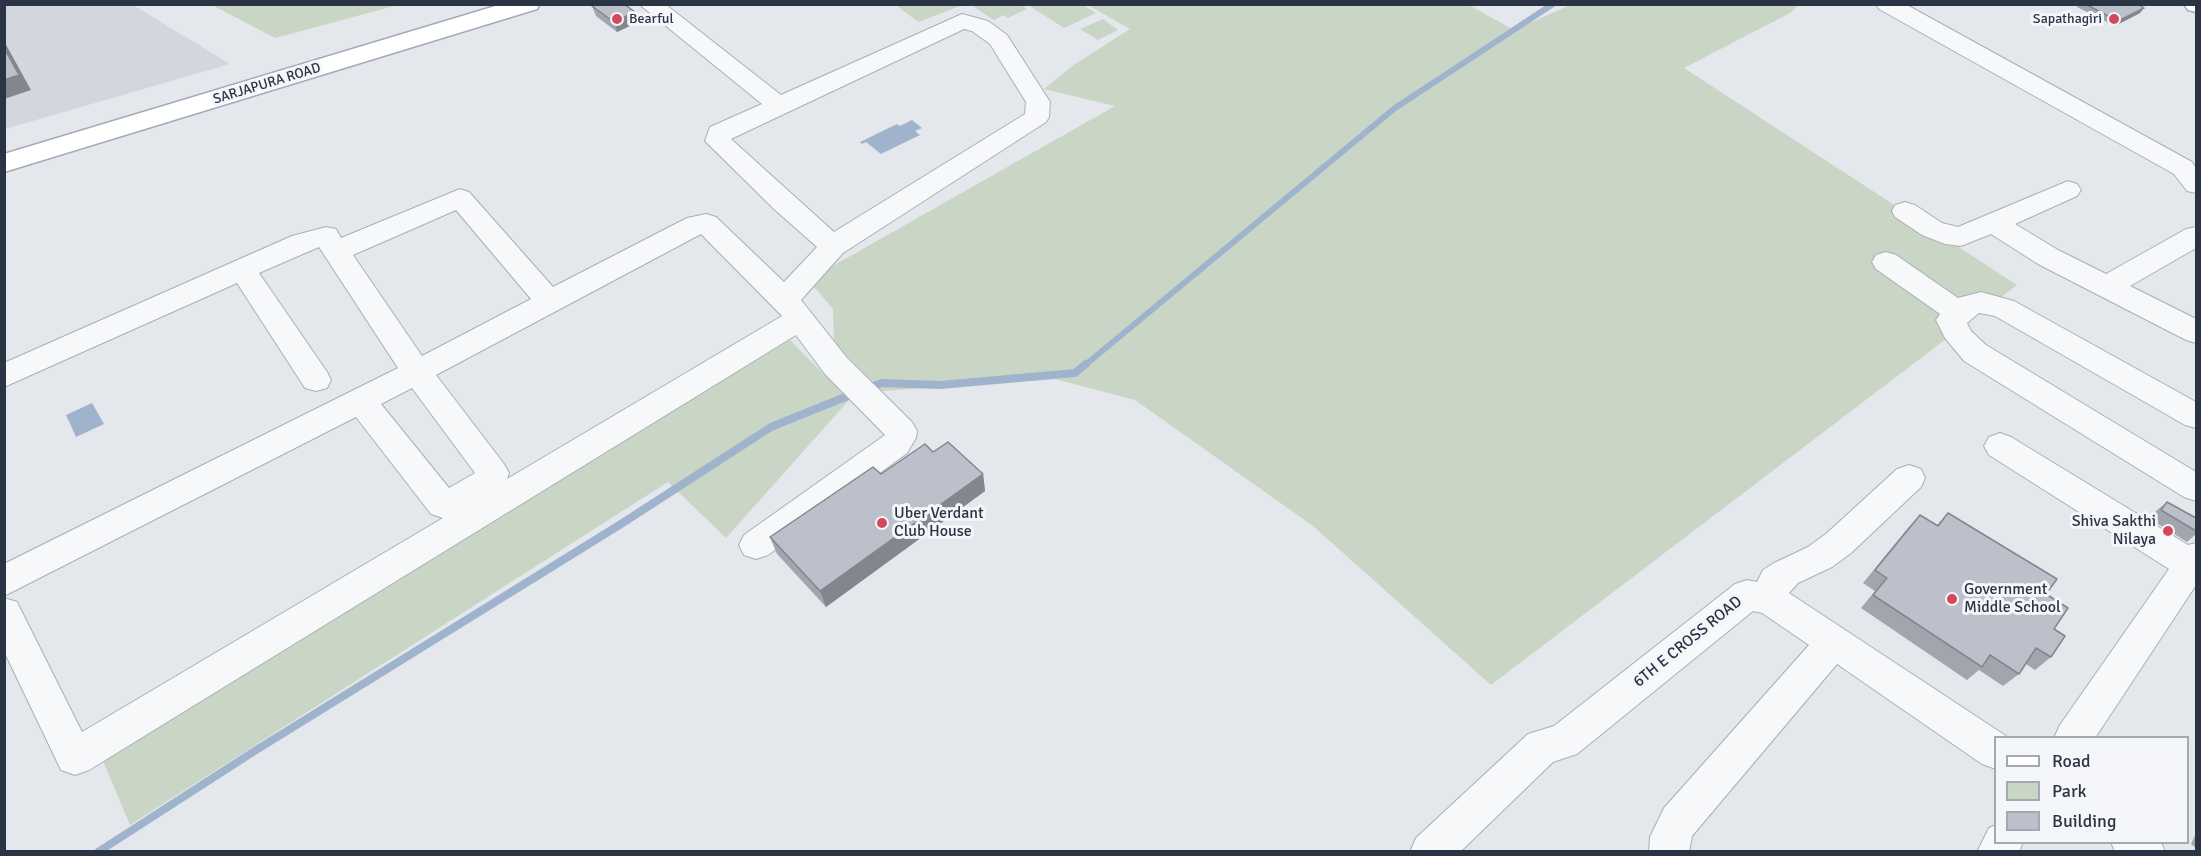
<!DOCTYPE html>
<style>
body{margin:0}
#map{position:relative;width:2201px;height:856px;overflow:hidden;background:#e4e7ec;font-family:Signika,sans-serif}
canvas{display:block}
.frame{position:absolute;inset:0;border:6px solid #2b3445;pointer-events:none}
.legend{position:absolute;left:1994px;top:736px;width:195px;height:108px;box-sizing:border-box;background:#f4f6f9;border:2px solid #a4a8b1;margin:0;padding:8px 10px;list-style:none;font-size:18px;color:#2b3445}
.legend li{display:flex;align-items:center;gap:12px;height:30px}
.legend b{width:30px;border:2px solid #a4a8b1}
</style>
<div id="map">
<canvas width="2201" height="856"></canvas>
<div class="frame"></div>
<ul class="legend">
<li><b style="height:8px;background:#fff"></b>Road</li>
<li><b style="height:16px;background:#c9d6c5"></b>Park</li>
<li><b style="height:16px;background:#bbc0ca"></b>Building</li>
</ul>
</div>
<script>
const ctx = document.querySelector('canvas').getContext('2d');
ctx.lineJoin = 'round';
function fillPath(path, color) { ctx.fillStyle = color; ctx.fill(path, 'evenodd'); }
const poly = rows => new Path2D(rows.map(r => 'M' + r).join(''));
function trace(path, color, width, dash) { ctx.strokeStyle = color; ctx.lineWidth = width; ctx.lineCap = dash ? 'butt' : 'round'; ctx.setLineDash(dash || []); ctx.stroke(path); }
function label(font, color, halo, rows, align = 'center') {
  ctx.font = font + ' Signika,sans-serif'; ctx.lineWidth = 6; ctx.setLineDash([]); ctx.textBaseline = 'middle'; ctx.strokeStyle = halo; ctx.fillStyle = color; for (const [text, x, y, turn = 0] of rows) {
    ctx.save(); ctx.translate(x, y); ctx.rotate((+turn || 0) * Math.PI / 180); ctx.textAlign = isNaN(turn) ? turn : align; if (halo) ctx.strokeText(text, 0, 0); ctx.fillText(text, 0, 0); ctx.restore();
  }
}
const built = poly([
 [5,5,133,5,230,64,5,129]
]);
const green = poly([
 [979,4,1021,5,1027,9,1008,18,1003,15,994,20,974,7],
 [1799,4,1790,13,1684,68,2017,285,1491,685,1313,526,1135,400,1055,379,882,391,834,343,833,309,808,280,1115,106,1044,89,1075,64,1130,29,1088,5,1469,5,1514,30,1570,5],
 [212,5,398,5,275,38],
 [896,5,963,5,918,22],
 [1028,5,1083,5,1096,13,1064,28],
 [1103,19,1118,30,1098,40,1080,29],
 [790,340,849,400,726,538,668,482,130,825,100,754]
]);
const water = poly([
 [912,120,922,128,915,131,920,135,881,154,866,142,862,144,860,142,897,124,900,126],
 [92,403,104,424,76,437,66,415]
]);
const streamFar1 = poly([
 [1084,366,1395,108,1553,4]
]);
const stream = poly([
 [866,389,882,383,940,385,1075,373,1086,364],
 [98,852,253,752,621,524,771,427,855,393]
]);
const minor = poly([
 [639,4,665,4,781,95,962,14,988,21,1007,35,1050,102,1049,117,1046,122,843,253,801,300,847,358,912,422,917,431,916,438,907,453,768,555,756,559,744,555,739,545,744,535,885,435,825,374,796,335,89,770,75,775,61,770,4,651,4,598,17,602,82,732,443,518,431,514,356,417,4,596,4,564,398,368,319,247,259,273,327,372,331,380,327,388,316,391,305,388,237,283,4,387,4,363,292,236,326,227,336,229,341,238,460,189,469,192,553,287,687,218,706,214,716,217,784,282,817,247,774,209,705,141,710,127,762,104,639,4],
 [964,29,972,31,990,44,1026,102,1025,114,834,232,731,139,964,29],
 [456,210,531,299,422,356,353,255,456,210],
 [701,234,782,316,507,479,509,473,504,464,436,375,701,234],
 [412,388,475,473,449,488,381,404,412,388],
 [1876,4,1905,4,2192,162,2196,168,2196,193,2187,191,2174,174,1879,9,1876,4],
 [2068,181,2077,184,2081,190,2077,196,2015,224,2058,250,2106,274,2186,229,2196,227,2196,248,2130,286,2196,319,2196,343,2186,340,2038,264,1991,234,1961,246,1945,244,1922,235,1895,217,1892,211,1895,205,1905,202,1915,205,1942,223,1958,227,2068,181],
 [1886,252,1896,255,1958,298,1981,292,2014,301,2196,402,2196,428,2185,425,1995,316,1979,313,1967,323,1971,331,1986,345,2196,472,2196,501,2184,497,1964,361,1945,338,1936,320,1940,314,1876,269,1872,262,1876,255,1886,252],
 [2000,433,2011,437,2188,545,2196,543,2196,585,2095,738,2054,738,2060,725,2169,569,1989,455,1984,446,1989,437,2000,433],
 [1909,465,1921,469,1925,478,1921,487,1851,553,1832,567,1798,583,1789,593,2009,738,1996,738,1996,769,1982,764,1837,664,1692,836,1689,852,1649,852,1650,837,1664,808,1809,645,1762,613,1753,611,1577,754,1553,762,1460,852,1410,852,1416,838,1528,734,1554,726,1735,584,1747,580,1757,582,1763,570,1774,563,1808,547,1827,533,1897,469,1909,465],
 [1996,825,1996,842,2023,842,2019,852,1977,852,1989,828,1996,825],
 [2111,842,2161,842,2165,852,2115,852,2111,842]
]);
const major = poly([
 [502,4,540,4,537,9,4,172,4,154,502,4],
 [2184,4,2196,4,2196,12,2188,10,2184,4]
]);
const wall = poly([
 [2079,4,2142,4,2140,6,2140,13,2115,26,2077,7],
 [592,6,635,12,638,22,617,32,596,16],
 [933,452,983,474,985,491,826,607,777,554,770,537,881,474],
 [2167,502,2196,518,2196,534,2187,542,2150,519,2156,511],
 [1948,513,2046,594,2054,629,2051,657,2035,670,2026,664,2019,674,2003,686,1979,670,1967,680,1861,608,1875,591,1863,583,1908,528,1920,515,1937,525],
 [2196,833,2196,848,2191,844]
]);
const shadedWall = poly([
 [2144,8,2140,13,2115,26,2118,21],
 [635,12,638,22,617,32,614,22],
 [4,41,31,90,4,99],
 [983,474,985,491,826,607,820,591]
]);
const building = poly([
 [596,4,624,4,635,12,614,22,592,6,596,4],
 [2085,4,2138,4,2144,8,2118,21,2085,4],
 [4,48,19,75,4,80,4,48],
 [948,442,983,474,820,591,770,537,873,467,881,474,925,444,933,452,948,442],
 [2167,502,2196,518,2196,531,2161,510,2167,502],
 [1948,513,2057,579,2046,594,2068,608,2054,629,2065,636,2051,657,2036,648,2019,674,1990,655,1982,667,1873,595,1887,578,1875,570,1920,515,1938,526,1948,513]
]);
const markers = [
 [617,19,6,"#d1495b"],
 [2114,19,6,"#d1495b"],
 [882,523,6,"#d1495b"],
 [2168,531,6,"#d1495b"],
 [1952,599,6,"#d1495b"]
];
const farPoinames = [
 ["Bearful",629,19],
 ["Sapathagiri",2102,19,"right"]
];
const farStreetnames = [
 ["SARJAPURA ROAD",267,84,-17]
];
const poiNames = [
 ["Uber Verdant",894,514],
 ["Club House",894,532],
 ["Shiva Sakthi",2156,522,"right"],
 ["Nilaya",2156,540,"right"],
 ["Government",1964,590],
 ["Middle School",1964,608]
];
const streetNames = [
 ["6TH E CROSS ROAD",1688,642,-39]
];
fillPath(built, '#d2d6de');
fillPath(green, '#c9d6c5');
fillPath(water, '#9fb4cc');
trace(streamFar1, '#9fb4cc', 6);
trace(stream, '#9fb4cc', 8);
trace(minor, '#a9aeb7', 2);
trace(major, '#a3abb8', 3);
fillPath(minor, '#f7f8fa');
fillPath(major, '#fff');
fillPath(wall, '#a1a5ae');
fillPath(shadedWall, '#83868d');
fillPath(building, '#bbc0ca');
trace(building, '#83868d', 1.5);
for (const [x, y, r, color] of markers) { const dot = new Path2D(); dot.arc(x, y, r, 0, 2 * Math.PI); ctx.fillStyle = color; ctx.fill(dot); trace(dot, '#f4f6f9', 2); }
label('14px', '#2b3445', '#f4f6f9', farPoinames, 'left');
label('14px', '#2b3445', '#f4f6f9', farStreetnames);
label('16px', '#2b3445', '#f4f6f9', poiNames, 'left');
label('16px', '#2b3445', '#f4f6f9', streetNames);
</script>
